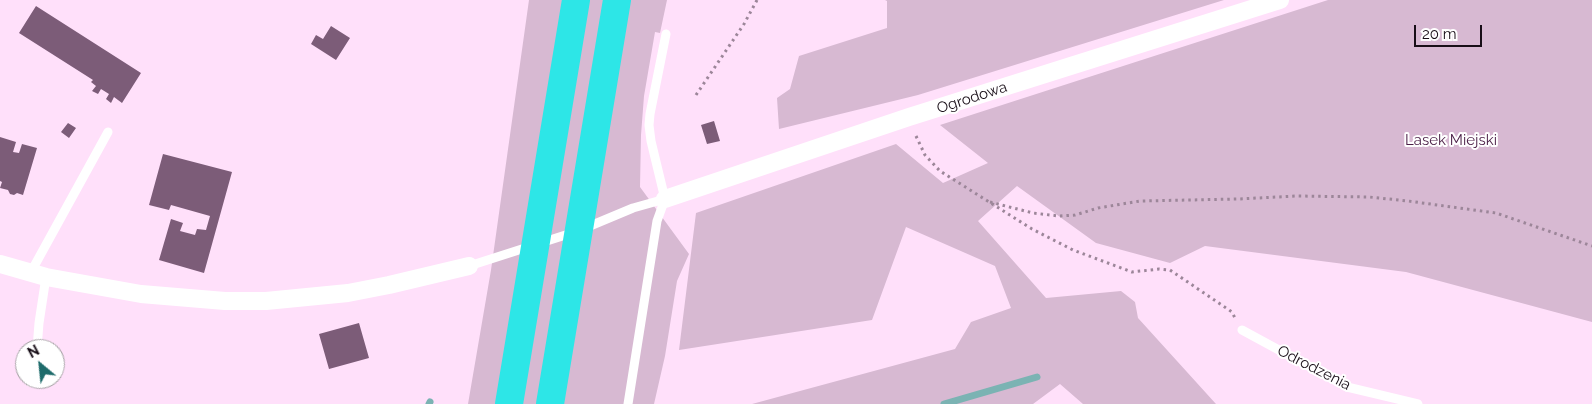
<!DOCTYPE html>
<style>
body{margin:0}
#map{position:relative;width:1592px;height:404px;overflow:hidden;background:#ffe0fa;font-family:Raleway,sans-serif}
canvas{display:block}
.north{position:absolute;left:15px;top:339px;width:50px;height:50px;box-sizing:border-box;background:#fff;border:1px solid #a39fa2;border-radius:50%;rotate:332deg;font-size:14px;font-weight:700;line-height:20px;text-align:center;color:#180e17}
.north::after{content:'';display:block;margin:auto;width:18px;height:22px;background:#1e6b6b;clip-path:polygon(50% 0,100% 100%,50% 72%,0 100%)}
.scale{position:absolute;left:1414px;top:25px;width:68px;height:22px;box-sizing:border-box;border:2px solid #180e17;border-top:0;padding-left:6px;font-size:15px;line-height:18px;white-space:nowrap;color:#180e17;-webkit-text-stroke:4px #fff;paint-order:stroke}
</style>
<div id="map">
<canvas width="1592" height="404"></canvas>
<div class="north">N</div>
<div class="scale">20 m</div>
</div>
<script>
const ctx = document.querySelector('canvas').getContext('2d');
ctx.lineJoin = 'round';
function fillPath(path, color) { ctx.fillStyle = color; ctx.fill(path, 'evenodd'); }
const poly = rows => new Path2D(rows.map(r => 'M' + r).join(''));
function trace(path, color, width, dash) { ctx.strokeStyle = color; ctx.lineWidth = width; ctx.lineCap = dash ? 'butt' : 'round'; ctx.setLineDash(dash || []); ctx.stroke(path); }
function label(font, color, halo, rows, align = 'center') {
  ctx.font = font + ' Raleway,sans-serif'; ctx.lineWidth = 4; ctx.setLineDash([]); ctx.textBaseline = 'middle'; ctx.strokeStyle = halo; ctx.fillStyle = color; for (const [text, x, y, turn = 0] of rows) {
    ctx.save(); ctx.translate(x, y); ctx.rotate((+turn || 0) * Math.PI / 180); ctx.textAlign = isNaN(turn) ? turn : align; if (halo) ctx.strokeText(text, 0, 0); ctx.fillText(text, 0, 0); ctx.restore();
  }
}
const green = poly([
 [529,0,667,0,660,33,655,32,644,96,641,135,640,187,689,254,677,281,665,356,654,404,468,404,491,270],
 [885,0,1224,0,918,95,779,129,777,98,790,89,799,56,887,28,887,1],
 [1328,0,1592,0,1592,322,1406,272,1205,246,1170,263,1096,243,1017,186,978,221,1046,298,1121,291,1135,302,1138,318,1216,404,1083,404,1060,384,1033,404,752,404,955,349,971,322,1011,308,995,266,906,227,872,320,679,350,696,213,896,144,943,183,988,163,940,125]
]);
const stream = poly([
 [429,404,430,402],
 [944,404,1037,377]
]);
const building = poly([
 [36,6,141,73,122,103,114,97,111,103,106,99,109,94,101,89,98,94,92,91,96,86,91,82,93,80,19,33],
 [331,26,350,38,336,60,311,44,316,35,323,39],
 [714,121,720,141,707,144,701,125],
 [68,123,76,128,69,138,61,132],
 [0,137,16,142,13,152,19,153,22,144,37,148,23,195,17,193,14,195,10,194,8,190,0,188,2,182,0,181],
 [163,154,232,172,204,273,159,260,171,219,183,223,180,231,195,235,197,229,206,230,210,216,171,205,169,210,149,205],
 [359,323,369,358,329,369,319,334]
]);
const path = poly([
 [696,95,744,24,757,0],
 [916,136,925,155,940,171,1032,229,1073,250,1132,272,1159,269,1170,270,1232,312,1235,318],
 [990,202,1033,213,1059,216,1075,215,1098,208,1140,201,1238,199,1297,196,1369,197,1408,201,1496,213,1592,246]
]);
const lane = poly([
 [469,266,578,231,633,208,665,199],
 [31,272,108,132],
 [1242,330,1347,387,1418,404],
 [37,349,39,323,46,277],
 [30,382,31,379],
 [628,404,657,221,665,199,651,141,649,125,650,114,666,34]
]);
const street = poly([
 [665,199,909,117,1280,0],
 [0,264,46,277,141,294,225,301,266,301,348,293,389,285,469,266]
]);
const highway = poly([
 [509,404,576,0],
 [550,404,617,0]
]);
const streetNames = [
 ["Ogrodowa",972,98,-18],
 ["Odrodzenia",1314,368,27]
];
const parkNames = [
 ["Lasek Miejski",1451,140]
];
fillPath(green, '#d7b9d2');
trace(stream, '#7bb3b3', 7);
fillPath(building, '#7c5c78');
trace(path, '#9c8699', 3, [2.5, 4]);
trace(lane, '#fff', 9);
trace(street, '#fff', 18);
trace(highway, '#2de6e7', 28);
label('15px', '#180e17', '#fff', streetNames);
label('15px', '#4a1e46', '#fff', parkNames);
</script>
